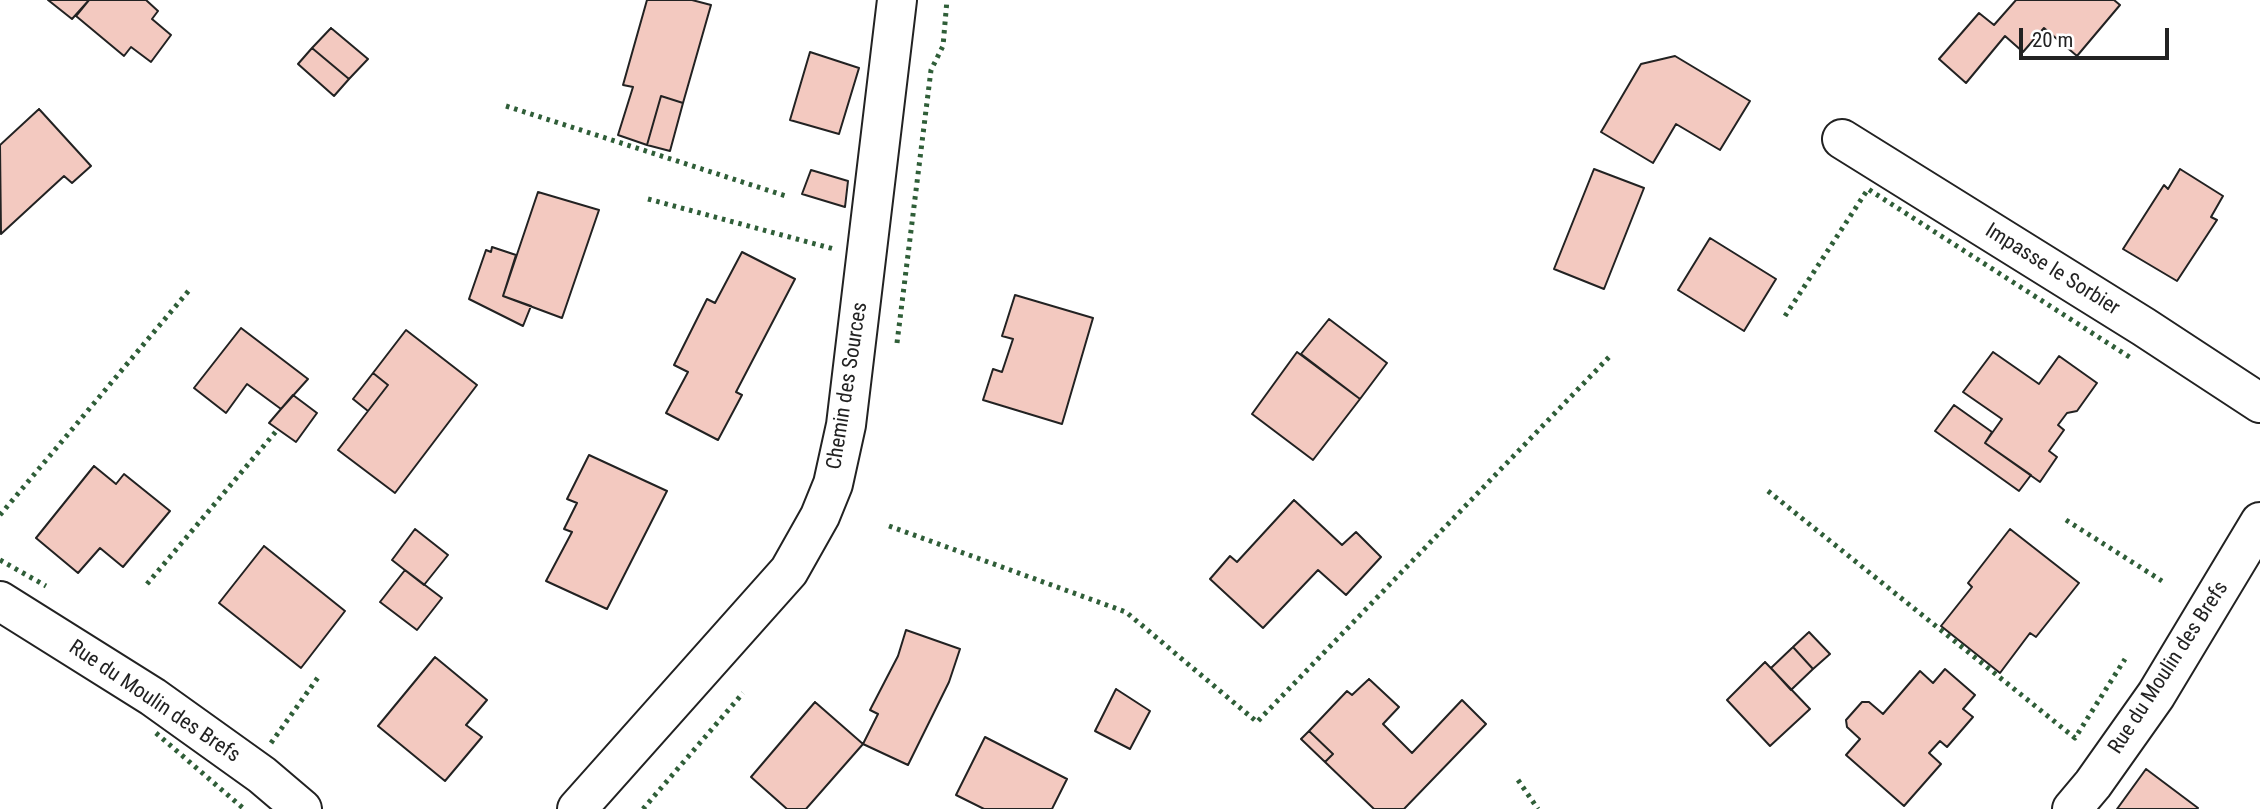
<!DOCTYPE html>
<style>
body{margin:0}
#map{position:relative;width:2260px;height:809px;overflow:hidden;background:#fff;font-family:"Roboto Condensed",sans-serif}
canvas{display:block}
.scale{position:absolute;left:2019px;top:28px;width:150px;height:32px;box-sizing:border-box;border:4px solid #222;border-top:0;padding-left:9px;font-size:21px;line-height:24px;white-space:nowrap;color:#222;-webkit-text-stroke:5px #fff;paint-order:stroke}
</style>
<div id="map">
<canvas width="2260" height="809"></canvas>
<div class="scale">20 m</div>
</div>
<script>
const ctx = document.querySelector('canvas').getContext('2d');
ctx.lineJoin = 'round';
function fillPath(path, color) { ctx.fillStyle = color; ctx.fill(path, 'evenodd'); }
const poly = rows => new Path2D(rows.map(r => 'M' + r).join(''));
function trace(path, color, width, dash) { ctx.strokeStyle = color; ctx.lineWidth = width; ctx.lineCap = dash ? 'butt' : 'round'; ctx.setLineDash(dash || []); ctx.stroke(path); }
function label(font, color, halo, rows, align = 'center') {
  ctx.font = font + ' "Roboto Condensed",sans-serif'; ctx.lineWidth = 5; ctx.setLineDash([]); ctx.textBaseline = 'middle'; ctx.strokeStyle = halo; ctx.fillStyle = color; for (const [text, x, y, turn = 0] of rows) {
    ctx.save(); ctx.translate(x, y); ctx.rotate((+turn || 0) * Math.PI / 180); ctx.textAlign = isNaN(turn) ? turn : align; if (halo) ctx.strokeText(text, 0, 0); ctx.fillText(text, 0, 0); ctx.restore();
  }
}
const building = poly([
 [48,0,89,0,72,19,48,0],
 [89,0,146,0,158,11,152,19,171,35,151,62,131,47,124,56,76,16,89,0],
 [647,0,692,0,711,5,683,103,661,96,647,145,618,135,633,87,623,85,647,0],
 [2016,0,2114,0,2120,5,2077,56,2044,28,2023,52,2005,36,1966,83,1939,59,1979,13,1994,25,2016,0],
 [331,28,368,59,349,79,312,48,331,28],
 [312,48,349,79,334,96,298,64,312,48],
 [810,52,859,68,839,134,790,120,810,52],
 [1675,56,1750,101,1720,150,1676,124,1653,163,1601,132,1641,64,1675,56],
 [661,96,683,103,670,151,647,145,661,96],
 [39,109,91,166,72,183,64,176,1,234,0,145,39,109],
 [1594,169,1644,188,1604,289,1554,269,1594,169],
 [2180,169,2223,196,2211,217,2217,220,2177,281,2123,249,2164,185,2168,189,2180,169],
 [811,170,848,181,845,207,802,194,811,170],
 [538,192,599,210,562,318,503,296,538,192],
 [1710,238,1776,279,1744,331,1678,290,1710,238],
 [492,247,516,255,503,296,531,306,523,326,469,299,486,250,491,252,492,247],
 [742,252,795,279,736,392,742,395,718,440,666,413,688,372,674,365,707,299,715,303,742,252],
 [1015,295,1093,318,1062,424,983,400,993,369,1002,372,1013,339,1002,336,1015,295],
 [1329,319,1387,363,1360,399,1301,354,1329,319],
 [241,328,308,379,281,409,247,384,226,413,194,388,241,328],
 [406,330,477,385,395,493,338,450,388,385,373,373,406,330],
 [1297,352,1360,399,1313,460,1252,414,1297,352],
 [1993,352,2039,384,2059,356,2097,383,2077,411,2067,413,2058,425,2064,430,2049,451,2057,457,2040,482,1985,443,2002,419,1963,392,1993,352],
 [373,373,388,385,368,411,353,399,373,373],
 [293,395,317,413,296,442,269,423,293,395],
 [1954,405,1992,432,1985,443,2031,475,2019,491,1935,431,1954,405],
 [589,455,667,491,607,609,546,581,572,532,564,529,577,503,567,499,589,455],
 [94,466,116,484,124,474,170,511,123,567,100,548,78,573,36,538,94,466],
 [1294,500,1342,545,1356,532,1381,557,1346,595,1318,570,1263,628,1210,579,1230,556,1237,562,1294,500],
 [415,529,448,555,424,585,392,560,415,529],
 [2010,529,2079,583,2036,637,2030,633,2000,673,1941,626,1972,587,1968,583,2010,529],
 [264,546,345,611,301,668,219,603,264,546],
 [405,570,442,598,417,630,380,602,405,570],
 [906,630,960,649,949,682,908,765,863,744,878,714,870,710,898,656,906,630],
 [1809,632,1830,654,1813,669,1793,647,1809,632],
 [1793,647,1813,669,1791,690,1771,668,1793,647],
 [435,657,487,700,466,725,482,737,445,781,378,726,435,657],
 [1765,662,1810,709,1770,746,1727,700,1765,662],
 [1945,669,1975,695,1963,709,1973,717,1947,747,1940,741,1929,753,1941,764,1904,806,1846,755,1860,739,1847,727,1846,720,1862,702,1869,702,1883,714,1920,671,1933,683,1945,669],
 [1369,679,1399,707,1383,724,1412,753,1462,700,1486,724,1404,809,1374,809,1325,762,1333,754,1309,731,1347,691,1352,695,1369,679],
 [1116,689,1150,711,1130,749,1095,731,1116,689],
 [815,702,863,744,806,809,787,809,751,777,815,702],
 [1309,731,1333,754,1325,762,1301,739,1309,731],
 [985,737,1067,779,1052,809,984,809,956,795,985,737],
 [2146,769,2198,808,2197,809,2117,809,2146,769]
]);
const minor = poly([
 [1842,139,2144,327,2260,403],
 [0,601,153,697,262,775,302,809],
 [577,809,789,571,820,516,833,484,846,425,897,0],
 [2072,809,2093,784,2156,695,2260,522]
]);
const hedge = poly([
 [506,106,789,197],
 [648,199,834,249],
 [1785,316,1868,189,2131,358],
 [897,343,931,70,943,46,947,0],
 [1768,491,2075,738,2125,659],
 [0,515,191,288],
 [2066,520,2162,581],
 [889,526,1126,612,1257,722,1611,355],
 [0,560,46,586],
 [147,584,278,429],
 [156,733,244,809],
 [271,743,319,676],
 [1518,780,1538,809],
 [643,809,743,693]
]);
const streetNames = [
 ["Impasse le Sorbier",2052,270,32],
 ["Chemin des Sources",848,386,-81],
 ["Rue du Moulin des Brefs",2169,668,-57],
 ["Rue du Moulin des Brefs",154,702,34]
];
fillPath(building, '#f3c9c0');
trace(building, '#222', 2);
trace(minor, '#222', 42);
trace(minor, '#fff', 38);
trace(hedge, '#2f5e38', 5, [3.5, 5]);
label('21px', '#222', '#fff', streetNames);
</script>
